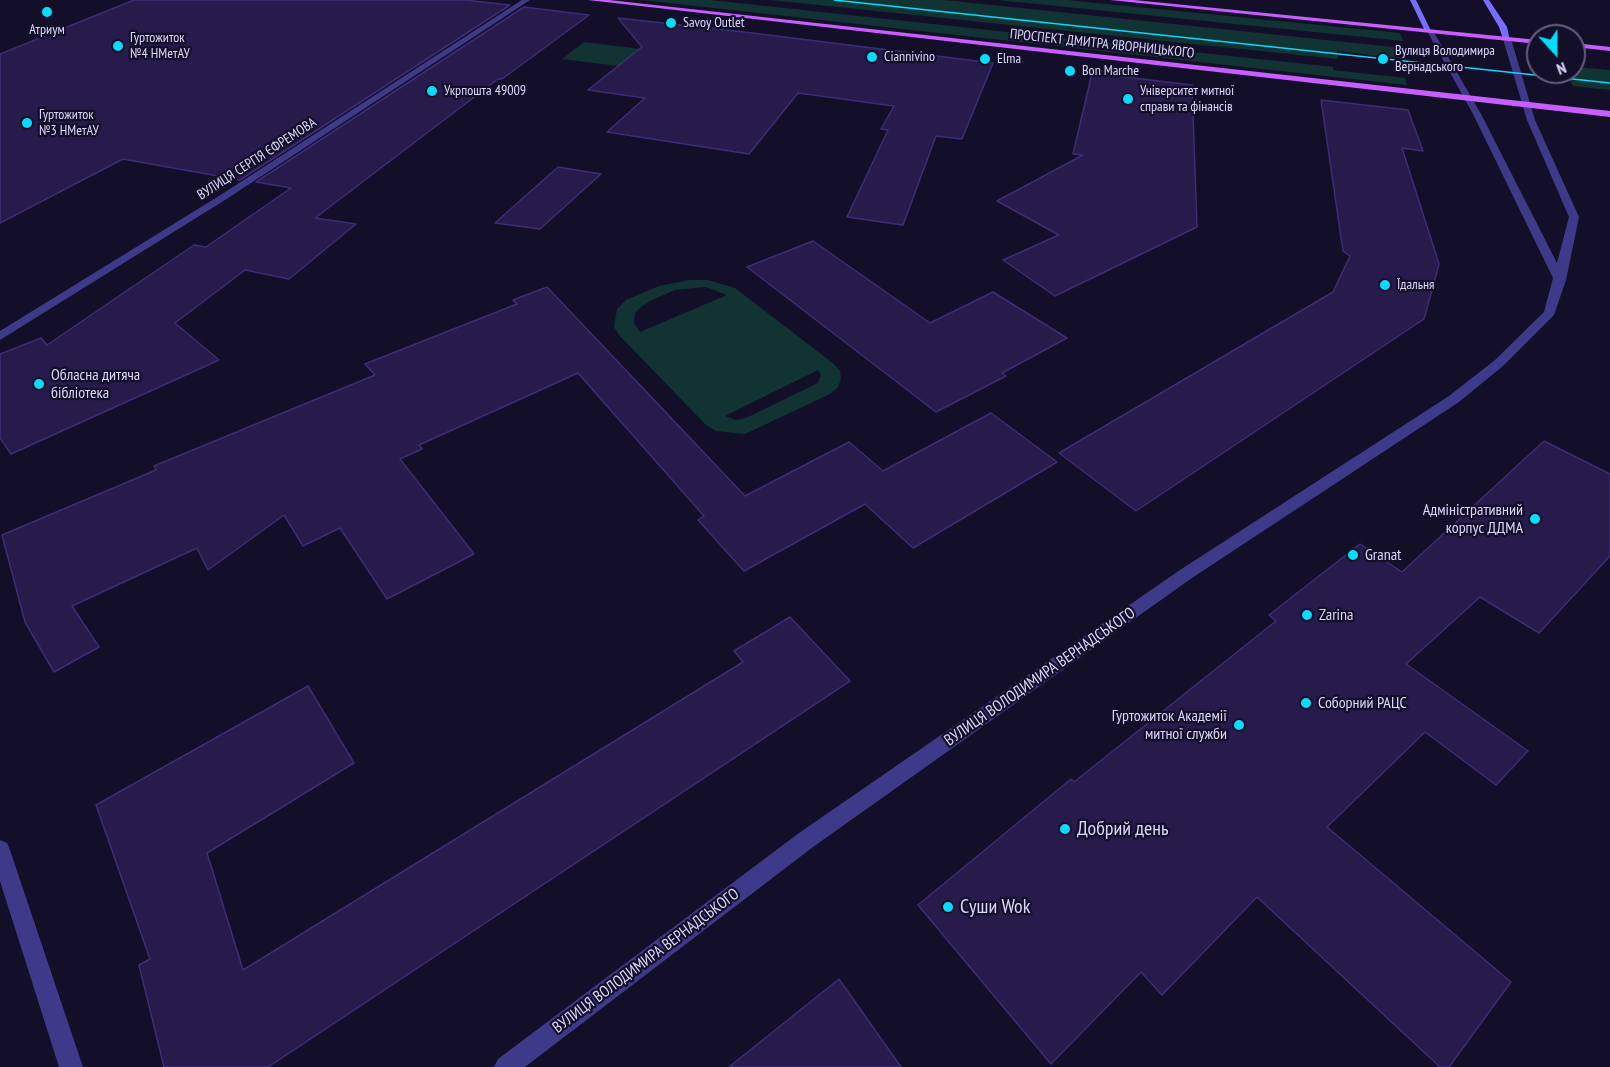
<!DOCTYPE html>
<meta charset="utf-8">
<style>
body{margin:0}
#map{position:relative;width:1610px;height:1067px;overflow:hidden;background:#140f29;font-family:"PT Sans Narrow",sans-serif}
canvas{display:block}
.north{position:absolute;left:1526px;top:24px;width:60px;height:60px;box-sizing:border-box;background:#140f29;border:2px solid #645f7f;border-radius:50%;rotate:159deg;font-size:16px;font-weight:700;line-height:24px;text-align:center;color:#ddd7ff}
.north::after{content:'';display:block;margin:auto;width:21px;height:27px;background:#03ddff;clip-path:polygon(50% 0,100% 100%,50% 72%,0 100%)}
</style>
<div id="map">
<canvas width="1610" height="1067"></canvas>
<div class="north">N</div>
</div>
<script>
const ctx = document.querySelector('canvas').getContext('2d');
ctx.lineJoin = 'round';
function fillPath(path, color) { ctx.fillStyle = color; ctx.fill(path, 'evenodd'); }
const poly = rows => new Path2D(rows.map(r => 'M' + r).join(''));
function trace(path, color, width, dash) { ctx.strokeStyle = color; ctx.lineWidth = width; ctx.lineCap = dash ? 'butt' : 'round'; ctx.setLineDash(dash || []); ctx.stroke(path); }
function label(font, color, halo, rows, align = 'center') {
  ctx.font = font + ' "PT Sans Narrow",sans-serif'; ctx.lineWidth = 4.5; ctx.setLineDash([]); ctx.textBaseline = 'middle'; ctx.strokeStyle = halo; ctx.fillStyle = color; for (const [text, x, y, turn = 0] of rows) {
    ctx.save(); ctx.translate(x, y); ctx.rotate((+turn || 0) * Math.PI / 180); ctx.textAlign = isNaN(turn) ? turn : align; if (halo) ctx.strokeText(text, 0, 0); ctx.fillText(text, 0, 0); ctx.restore();
  }
}
const green = poly([
 [642,0,710,0,1333,67,1333,70,1405,78,1407,85],
 [770,0,944,0,1403,48,1406,59,1337,51,1338,59],
 [998,0,1066,0,1400,33,1403,41],
 [584,42,672,53,651,70,562,59],
 [1574,67,1610,70,1610,90,1573,86,1565,72,1574,72],
 [690,280,708,280,735,288,834,364,840,371,841,379,838,387,830,394,745,434,716,431,706,425,619,335,614,327,617,309,626,300,659,286],
 [706,287,727,295,640,332,634,323,635,313,642,306,652,300,675,290],
 [818,370,821,375,818,383,746,418,736,420,725,416]
]);
const building = poly([
 [134,0,464,0,510,5,240,180,123,159,0,223,0,54,134,0],
 [524,7,589,15,502,79,498,79,315,218,356,224,289,279,245,270,175,323,219,360,11,454,0,438,0,354,41,338,47,345,194,245,206,247,291,188,256,182,524,7],
 [618,18,744,32,993,63,962,139,936,136,903,225,847,217,888,130,881,129,894,106,798,93,749,154,607,132,645,98,588,90,642,47,618,18],
 [1092,73,1192,85,1197,227,1055,296,1003,260,1059,235,997,201,1083,155,1073,154,1092,73],
 [1321,100,1408,110,1423,151,1402,148,1439,264,1424,319,1136,511,1059,453,1333,292,1350,256,1343,251,1321,100],
 [558,167,601,174,540,229,495,223,558,167],
 [813,241,930,323,993,292,1067,338,1002,373,1006,376,936,412,747,267,813,241],
 [547,287,745,496,849,442,883,471,991,413,1057,462,913,548,865,504,744,571,698,520,704,516,578,373,419,445,422,449,400,459,474,554,387,599,340,528,303,546,284,515,208,570,197,548,72,606,99,647,54,672,25,622,2,535,156,470,154,466,375,375,365,364,517,304,513,300,547,287],
 [1544,441,1610,474,1610,556,1539,633,1480,597,1406,664,1528,751,1496,785,1425,732,1327,827,1511,982,1449,1067,1440,1067,1257,897,1162,995,1141,972,1051,1064,918,905,1071,779,1074,782,1276,621,1269,615,1360,544,1402,572,1544,441],
 [790,617,850,681,268,1067,164,1067,139,965,150,959,96,805,308,686,354,763,207,853,243,970,743,662,734,651,790,617],
 [839,979,901,1067,729,1067,839,979]
]);
const minor = poly([
 [522,0,530,0,225,200,0,340,0,331,219,196,522,0],
 [0,840,7,843,10,850,83,1067,59,1067,0,881,0,840]
]);
const tertiary = poly([
 [1426,29,1433,31,1481,114,1557,263,1569,217,1527,120,1503,39,1507,37,1511,39,1535,120,1579,217,1566,280,1554,315,1503,366,1459,402,1192,578,813,847,525,1067,494,1067,498,1059,799,833,1180,570,1449,396,1495,360,1544,312,1553,278,1473,114,1426,29]
]);
const secondary = poly([
 [1410,0,1416,0,1432,33,1425,31,1410,0],
 [1483,0,1489,0,1507,27,1510,41,1503,39,1499,27,1483,0]
]);
const primary = poly([
 [588,0,609,0,1610,111,1610,117,588,0],
 [1110,0,1134,0,1538,40,1538,44,1110,0],
 [1574,43,1610,47,1610,51,1574,47,1574,43]
]);
const tram = poly([
 [834,0,1610,83]
]);
const markers = [
 [47,12,6,"#03ddff"],
 [671,23,6,"#03ddff"],
 [118,46,6,"#03ddff"],
 [872,57,6,"#03ddff"],
 [985,59,6,"#03ddff"],
 [1383,59,6,"#03ddff"],
 [1070,71,6,"#03ddff"],
 [432,91,6,"#03ddff"],
 [1128,99,6,"#03ddff"],
 [27,123,6,"#03ddff"],
 [1385,285,6,"#03ddff"],
 [39,384,6,"#03ddff"],
 [1535,519,6,"#03ddff"],
 [1353,555,6,"#03ddff"],
 [1307,615,6,"#03ddff"],
 [1306,703,6,"#03ddff"],
 [1239,725,6,"#03ddff"],
 [1065,829,6,"#03ddff"],
 [948,907,6,"#03ddff"]
];
const farPoinames = [
 ["Savoy Outlet",683,23],
 ["Атриум",47,30,"center"],
 ["Гуртожиток",130,38],
 ["№4 НМетАУ",130,54],
 ["Вулиця Володимира",1395,51],
 ["Вернадського",1395,67],
 ["Ciannivino",884,57],
 ["Elma",997,59],
 ["Bon Marche",1082,71],
 ["Укрпошта 49009",444,91],
 ["Університет митної",1140,91],
 ["справи та фінансів",1140,107],
 ["Гуртожиток",39,115],
 ["№3 НМетАУ",39,131],
 ["Їдальня",1397,285]
];
const farStreetnames = [
 ["ПРОСПЕКТ ДМИТРА ЯВОРНИЦЬКОГО",1102,44,6],
 ["ВУЛИЦЯ СЕРГІЯ ЄФРЕМОВА",257,159,-33]
];
const poiNames = [
 ["Обласна дитяча",51,375],
 ["бібліотека",51,393],
 ["Адміністративний",1523,510,"right"],
 ["корпус ДДМА",1523,528,"right"],
 ["Granat",1365,555],
 ["Zarina",1319,615],
 ["Соборний РАЦС",1318,703],
 ["Гуртожиток Академії",1227,716,"right"],
 ["митної служби",1227,734,"right"]
];
const streetNames = [
 ["ВУЛИЦЯ ВОЛОДИМИРА ВЕРНАДСЬКОГО",1040,677,-35],
 ["ВУЛИЦЯ ВОЛОДИМИРА ВЕРНАДСЬКОГО",646,961,-37]
];
const nearPoinames = [
 ["Добрий день",1077,829],
 ["Суши Wok",960,907]
];
fillPath(green, '#123333');
fillPath(building, '#261b4a');
trace(building, '#3e2c77', 1.5);
fillPath(minor, '#3f3989');
fillPath(tertiary, '#3f3989');
fillPath(secondary, '#776eff');
fillPath(primary, '#c85eff');
trace(tram, '#03ddff', 1.5);
for (const [x, y, r, color] of markers) { const dot = new Path2D(); dot.arc(x, y, r, 0, 2 * Math.PI); ctx.fillStyle = color; ctx.fill(dot); trace(dot, '#140f29', 2); }
label('14px', '#ddd7ff', '#140f29', farPoinames, 'left');
label('14px', '#ddd7ff', '#140f29', farStreetnames);
label('16px', '#ddd7ff', '#140f29', poiNames, 'left');
label('16px', '#ddd7ff', '#140f29', streetNames);
label('20px', '#ddd7ff', '#140f29', nearPoinames, 'left');
</script>
